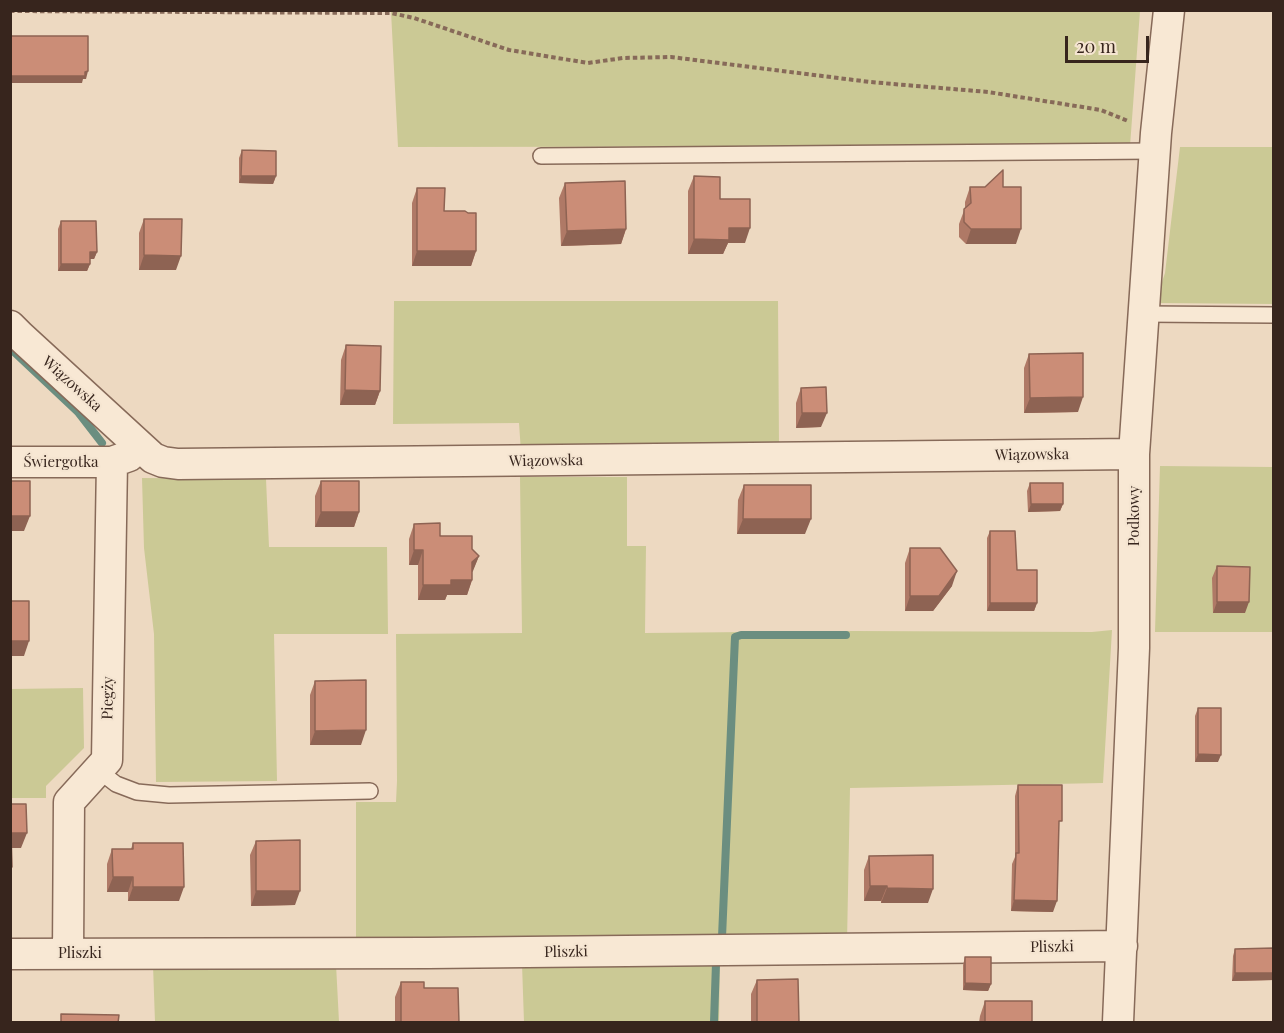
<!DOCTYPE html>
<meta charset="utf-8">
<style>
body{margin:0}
#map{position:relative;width:1284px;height:1033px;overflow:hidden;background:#edd9c1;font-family:"Playfair Display",serif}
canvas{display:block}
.frame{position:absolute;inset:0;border:12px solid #37251d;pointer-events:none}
.scale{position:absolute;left:1065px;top:36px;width:84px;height:27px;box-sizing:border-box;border:3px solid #37251d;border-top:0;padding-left:8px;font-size:18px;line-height:21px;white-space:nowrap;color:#37251d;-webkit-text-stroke:4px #f5e5d1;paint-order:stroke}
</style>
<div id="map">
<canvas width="1284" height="1033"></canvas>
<div class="frame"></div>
<div class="scale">20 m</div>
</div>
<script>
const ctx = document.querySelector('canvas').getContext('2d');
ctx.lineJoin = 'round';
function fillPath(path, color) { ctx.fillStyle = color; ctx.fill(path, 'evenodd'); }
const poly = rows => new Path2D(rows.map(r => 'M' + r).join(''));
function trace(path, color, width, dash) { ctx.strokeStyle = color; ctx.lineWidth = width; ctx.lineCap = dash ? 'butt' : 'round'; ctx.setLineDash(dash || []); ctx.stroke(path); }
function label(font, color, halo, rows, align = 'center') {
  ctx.font = font + ' "Playfair Display",serif'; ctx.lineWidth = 4.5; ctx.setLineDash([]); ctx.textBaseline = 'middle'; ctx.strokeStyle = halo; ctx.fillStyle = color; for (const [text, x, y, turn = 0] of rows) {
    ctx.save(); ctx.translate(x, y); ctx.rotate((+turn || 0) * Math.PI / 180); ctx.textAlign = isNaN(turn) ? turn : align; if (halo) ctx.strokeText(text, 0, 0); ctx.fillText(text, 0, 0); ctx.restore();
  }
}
const green = poly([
 [391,11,1140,11,1130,146,398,147],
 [1180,147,1273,147,1273,304,1155,303,1165,273],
 [394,301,778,301,779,446,521,452,519,423,393,424],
 [1160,466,1273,467,1273,632,1155,632],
 [520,477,627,477,627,546,646,546,645,633,854,631,1092,632,1112,630,1103,783,850,788,847,942,356,943,356,802,396,802,397,781,396,634,522,633],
 [142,478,266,479,269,547,387,547,388,634,274,634,277,781,156,782,154,634,144,548],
 [83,688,84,748,46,786,46,798,11,798,11,689],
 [720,960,719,1022,524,1022,522,964],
 [336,964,339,1022,155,1022,153,965]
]);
const stream = poly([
 [10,348,78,412,102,443],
 [722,937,735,637,741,635,846,635],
 [714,1022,716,963]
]);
const path = poly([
 [10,11,391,13,414,18,509,50,588,63,623,58,671,57,870,82,988,92,1101,110,1128,121]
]);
const lane = poly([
 [541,156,1155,151],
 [1143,314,1274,315],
 [98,770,116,784,137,792,169,795,370,791]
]);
const street = poly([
 [10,326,20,336,153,458,163,462,178,464,1134,454],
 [10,462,112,462,129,456],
 [68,953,69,802,107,760,112,462],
 [10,954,428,953,1122,946],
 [1118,1022,1134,648,1134,454,1156,133,1169,10]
]);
const wall = poly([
 [242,150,276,176,273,184,239,183,239,158],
 [694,176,720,199,745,243,728,243,723,254,688,254,688,191],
 [565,183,626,229,621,244,561,246,559,198],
 [970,187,1003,187,1016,244,966,244,959,237,959,224,965,208,965,202],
 [417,188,444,211,476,251,471,266,412,266,412,203],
 [144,219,176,270,139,270,139,233],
 [61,221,97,252,94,259,90,259,90,264,87,271,58,271,58,229],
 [346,345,380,391,375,405,340,405,341,360],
 [1029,354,1078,412,1024,413,1024,368],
 [801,388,821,427,796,428,796,403],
 [321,481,359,512,354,527,315,527,315,496],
 [1030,483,1063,504,1060,511,1028,512,1027,491],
 [744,485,805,534,737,534,738,500],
 [414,524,472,549,479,556,472,572,472,580,467,595,447,595,445,600,418,600,418,565,409,565,409,539],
 [990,531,1017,570,1037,603,1034,611,987,611,987,538],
 [910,548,952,586,933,611,905,611,905,563],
 [1217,566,1245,613,1213,613,1212,578],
 [315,681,361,745,310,745,310,695],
 [1198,708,1218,762,1195,762,1195,716],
 [1018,785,1058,830,1053,912,1011,911,1012,864,1015,857,1015,796],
 [256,841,295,905,251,906,250,855],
 [133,843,179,901,128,901,128,892,107,892,107,864,112,849,131,849],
 [869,856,928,903,881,903,881,901,864,901,864,870],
 [1274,948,1274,980,1232,981,1233,956,1235,949],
 [965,957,991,984,988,991,963,990,963,965],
 [757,980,799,1023,751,1023,751,994],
 [401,982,424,988,459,1023,395,1023,395,997],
 [985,1001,1032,1023,979,1023,980,1016]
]);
const shadedWall = poly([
 [88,71,86,79,83,79,82,83,10,83,10,76],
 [241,176,276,176,273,184,239,183],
 [729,228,750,228,745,243,728,243,723,254,688,254,694,239],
 [626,229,621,244,561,246,567,231],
 [971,229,1021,229,1016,244,966,244],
 [417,251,476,251,471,266,412,266],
 [90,252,97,252,94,259,87,259],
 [144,255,181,256,176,270,139,270],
 [61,264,90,264,87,271,58,271],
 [345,390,380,391,375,405,340,405],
 [1083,397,1078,412,1024,413,1030,398],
 [802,413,827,413,821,427,796,428],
 [1031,504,1063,504,1060,511,1028,512],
 [321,512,359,512,354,527,315,527],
 [10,516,30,516,24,531,10,531],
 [743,519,811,519,805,534,737,534],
 [414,550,423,550,418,565,409,565],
 [479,556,473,571,467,577,472,562],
 [957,571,952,586,933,611,905,611,910,596],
 [451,580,472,580,467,595,447,595,445,600,418,600,423,585],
 [1217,602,1249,602,1245,613,1213,613],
 [990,603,1037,603,1034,611,987,611],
 [10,641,29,641,24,656,10,656],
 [366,730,361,745,310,745,315,731],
 [1198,754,1221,755,1218,762,1195,762],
 [11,833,27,833,21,848,10,848],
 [113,877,133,877,128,892,107,892],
 [870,886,887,886,881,901,864,901],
 [133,887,184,887,179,901,128,901],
 [887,888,933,889,928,903,881,903],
 [256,891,300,891,295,905,251,906],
 [1014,900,1057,901,1053,912,1011,911],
 [1235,973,1274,973,1274,980,1232,981],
 [965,983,991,984,988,991,963,990]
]);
const building = poly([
 [10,36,88,36,88,71,85,72,85,76,10,76,10,36],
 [242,150,276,151,276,176,241,176,242,150],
 [1003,170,1003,187,1021,187,1021,229,971,229,964,222,964,209,971,203,970,187,985,187,1003,170],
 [694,176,720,177,720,199,750,199,750,228,729,228,729,240,694,239,694,176],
 [625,181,626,229,567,231,565,183,625,181],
 [417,188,445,188,444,211,465,211,468,213,476,213,476,251,417,251,417,188],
 [144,219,182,219,181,256,144,255,144,219],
 [61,221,96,221,97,252,90,252,90,264,61,264,61,221],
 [346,345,381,346,380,391,345,390,346,345],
 [1083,353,1083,397,1030,398,1029,354,1083,353],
 [826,387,827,413,802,413,801,388,826,387],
 [10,481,30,481,30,516,10,516,10,481],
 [321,481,359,481,359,512,321,512,321,481],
 [1030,483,1063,483,1063,504,1031,504,1030,483],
 [744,485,811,485,811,519,743,519,744,485],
 [440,523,440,536,472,536,472,549,479,556,472,562,472,580,451,580,451,585,423,585,423,550,414,550,414,524,440,523],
 [990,531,1015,531,1017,570,1037,570,1037,603,990,603,990,531],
 [910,548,940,548,957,571,939,596,910,596,910,548],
 [1217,566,1250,567,1249,602,1217,602,1217,566],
 [10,601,29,601,29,641,10,641,10,601],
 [366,680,366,730,315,731,315,681,366,680],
 [1198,708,1221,708,1221,755,1198,754,1198,708],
 [1018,785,1062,785,1062,821,1059,821,1057,901,1014,900,1016,853,1019,853,1018,785],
 [10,804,26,804,27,833,11,833,12,867,10,867,10,804],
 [300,840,300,891,256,891,256,841,300,840],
 [133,843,183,843,184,887,133,887,133,877,113,877,112,849,133,849,133,843],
 [933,855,933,889,887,888,887,886,870,886,869,856,933,855],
 [1274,948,1274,973,1235,973,1235,949,1274,948],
 [965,957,991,957,991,984,965,983,965,957],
 [798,979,799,1023,757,1023,757,980,798,979],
 [401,982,424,982,424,988,458,988,459,1023,401,1023,401,982],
 [985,1001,1032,1001,1032,1023,985,1023,985,1001],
 [61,1014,119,1015,118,1023,61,1023,61,1014]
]);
const streetNames = [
 ["Wiązowska",72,384,42],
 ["Wiązowska",1032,455,-1],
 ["Wiązowska",546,461,-1],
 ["Świergotka",61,462],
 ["Podkowy",1134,516,-90],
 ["Piegży",108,698,-89],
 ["Pliszki",1052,947,-1],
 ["Pliszki",566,952,-1],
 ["Pliszki",80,953]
];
fillPath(green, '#cbc995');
trace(stream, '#6b8e80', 8);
trace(lane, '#876a59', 18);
trace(street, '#876a59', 33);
trace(path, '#876a59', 4, [4.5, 3]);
trace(lane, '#f8e8d4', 15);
trace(street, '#f8e8d4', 30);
fillPath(wall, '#af7966');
fillPath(shadedWall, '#8e6353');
fillPath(building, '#cb8d77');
trace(building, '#8e6353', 1.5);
label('15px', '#37251d', '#f5e5d1', streetNames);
</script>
